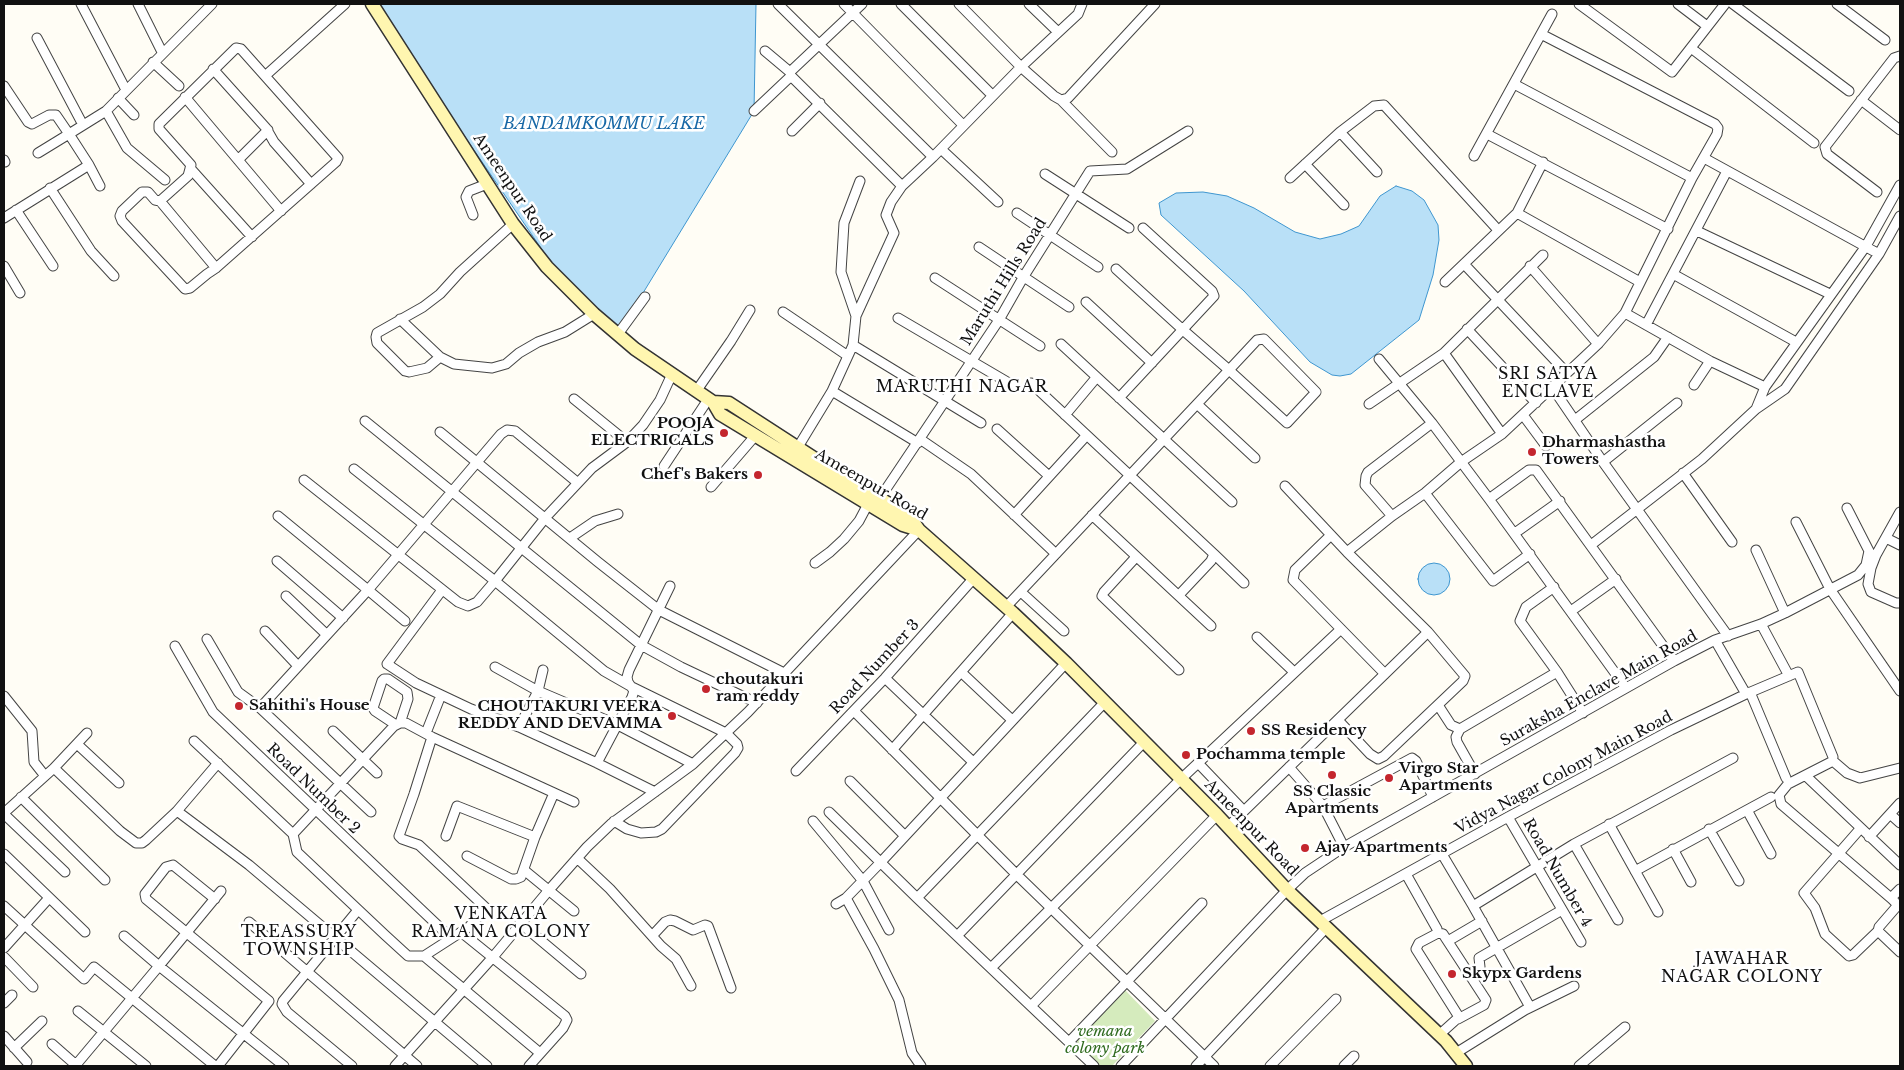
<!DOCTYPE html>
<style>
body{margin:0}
#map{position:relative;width:1904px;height:1070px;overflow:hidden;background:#fffdf5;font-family:"Libre Baskerville",serif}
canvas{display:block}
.frame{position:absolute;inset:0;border:5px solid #111;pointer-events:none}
</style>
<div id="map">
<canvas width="1904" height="1070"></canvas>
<div class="frame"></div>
</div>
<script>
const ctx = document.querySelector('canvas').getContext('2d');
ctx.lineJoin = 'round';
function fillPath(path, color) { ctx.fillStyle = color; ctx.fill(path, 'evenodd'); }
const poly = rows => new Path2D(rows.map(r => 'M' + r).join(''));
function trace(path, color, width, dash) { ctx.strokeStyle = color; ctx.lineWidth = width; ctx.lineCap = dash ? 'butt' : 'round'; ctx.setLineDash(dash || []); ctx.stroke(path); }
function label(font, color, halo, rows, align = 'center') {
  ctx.font = font + ' "Libre Baskerville",serif'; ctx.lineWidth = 5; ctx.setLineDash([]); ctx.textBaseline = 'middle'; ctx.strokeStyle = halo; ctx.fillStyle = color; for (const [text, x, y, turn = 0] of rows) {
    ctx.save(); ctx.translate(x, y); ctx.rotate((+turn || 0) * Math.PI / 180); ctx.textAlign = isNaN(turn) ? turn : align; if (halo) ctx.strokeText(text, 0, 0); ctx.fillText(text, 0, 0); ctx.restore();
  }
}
const green = poly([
 [1124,989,1155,1021,1112,1066,1100,1066,1072,1043]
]);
const water = poly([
 [374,4,756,4,754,111,618,334,569,289,374,4],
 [1396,186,1412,191,1424,200,1438,225,1439,240,1433,275,1419,320,1351,374,1340,376,1332,375,1310,362,1244,291,1161,215,1159,203,1176,193,1203,192,1227,196,1254,208,1295,232,1320,239,1341,234,1359,226,1380,196,1396,186],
 '1418 579a16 16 0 1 1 32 0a16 16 0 1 1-32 0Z'
]);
const street = poly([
 [81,4,126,90],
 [138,4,162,52],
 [778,4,933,157],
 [844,4,963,125],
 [862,4,790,72,791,76,902,186],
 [901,4,992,95],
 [959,4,1021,67,1078,14,1082,4],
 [1029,4,1058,32],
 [1579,4,1672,72,1725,4],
 [1678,4,1707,26],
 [1733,4,1849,91],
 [1837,4,1885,40],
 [1552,14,1541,34,1715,124,1718,128,1717,134,1692,178],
 [37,38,83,125],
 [236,48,241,49,338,158,336,162,216,268,207,274,190,288,185,289,122,221,120,216,122,211,142,192,148,192,155,200,160,201,188,176,191,165,159,129,159,124,236,48],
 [1691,48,1814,143],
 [765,51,790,72],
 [153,62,179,86],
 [213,69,266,128,274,142,311,184],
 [265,76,345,4],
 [4,86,28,122,32,124,49,115,56,115,69,134,38,153],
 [185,97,281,211],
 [118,98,134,115],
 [1061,100,1112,152],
 [1861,100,1900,130],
 [106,111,127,148,165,180],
 [754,111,791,76],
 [792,131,820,103],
 [1340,132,1377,172],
 [1487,134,1668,229],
 [941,149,998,202],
 [1474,156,1541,34],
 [1704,158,1879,254],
 [4,160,5,162],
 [238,160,268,130],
 [1305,164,1344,205],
 [190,168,252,237],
 [1045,174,1129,228],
 [1290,178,1340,132,1374,106,1384,105,1498,230],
 [100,186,89,165,69,134,106,111,212,4],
 [50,188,91,251,114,276],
 [1877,192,1827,154,1825,147,1894,58,1900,56],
 [160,201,216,268],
 [16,210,53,266],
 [1017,213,1098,267],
 [1517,213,1640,282],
 [473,215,466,197,469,191,487,184],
 [4,218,89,165],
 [1697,231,1830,294],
 [979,247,1069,307],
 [1464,264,1566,372],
 [4,266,20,293],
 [1530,266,1598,344],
 [1673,274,1796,342],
 [935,278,1040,346],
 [1445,282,1517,213,1543,162],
 [1086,302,1152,363],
 [783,312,848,356],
 [1625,313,1710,361,1694,385],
 [856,316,841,272,844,223,860,181],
 [898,318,1014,386],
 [400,319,440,357,454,364,492,368,506,364,519,353,538,342,565,332,594,314],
 [1646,325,1727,171],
 [1467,329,1536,403],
 [618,334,645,297],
 [1061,344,1232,502],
 [853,345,981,423],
 [1444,353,1502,434],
 [440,357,427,368,409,372,405,371,377,343,376,337,377,333,423,307,440,294,460,272,513,224],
 [1379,359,1432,423,1489,499,1626,688],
 [1710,361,1765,387],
 [1031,383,1214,554,1211,561,1179,595],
 [1552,387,1603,462,1728,636],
 [697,390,731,341,750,310],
 [832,391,918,443],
 [1119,398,1214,296,1212,291,1143,228],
 [574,399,627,442],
 [1197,404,1255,458],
 [1369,404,1444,353,1543,255],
 [1756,409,1765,387,1866,246,1900,185],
 [1065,415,1096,378],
 [1523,415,1546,446],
 [1575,420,1654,357,1668,337],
 [365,421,641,645,681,667,757,703],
 [997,429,1049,476],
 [440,432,598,562,659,610,786,674],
 [920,439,971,474,1056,554],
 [798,447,832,391,853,345,856,316,894,233,886,215,891,202,902,186,933,157,1021,67,1054,96,1061,100,1068,98,1155,4],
 [1603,462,1677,403],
 [664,466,709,398],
 [1683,473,1732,542],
 [304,480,458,602,468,606,477,602,495,581,354,469],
 [1285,486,1347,552,1428,632,1465,676,1463,681,1384,756,1378,759,1370,754,1338,720],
 [711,487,755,436],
 [1425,493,1493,581,1530,554],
 [880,498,999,320,1024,276,1090,171,1127,169,1188,131],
 [1489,499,1529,470,1536,470,1674,661],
 [1900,512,1876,555,1871,568,1868,584,1871,592,1896,603,1900,603],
 [1014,515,1086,436],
 [1092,515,1211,626],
 [278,516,368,590,260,708,371,812],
 [1392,516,1365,485,1366,476,1368,472,1432,423],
 [1796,522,1830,589,1900,691],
 [1515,533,1560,501],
 [1331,535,1295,570,1293,580,1385,674],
 [570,538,595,521,618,514],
 [1886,538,1900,545],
 [1591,545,1702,459,1756,409,1785,389,1879,254,1900,216],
 [1756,550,1785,613],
 [1347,552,1392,516,1425,493,1461,462,1502,434,1598,344,1625,313,1692,178,1514,84],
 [1214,554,1244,583],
 [1136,557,1104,592,1102,596,1179,670],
 [277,561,343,618],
 [815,563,830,552,844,539,859,521,868,504],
 [1554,587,1526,607,1520,621,1557,672,1583,713],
 [442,590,387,664,416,683,471,709,519,727,597,763,655,792],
 [1021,592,1064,631],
 [286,596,326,634],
 [1006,607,1164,439,1229,370,1257,340,1264,339,1316,392,1287,423,1229,370,1183,330,1116,269],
 [1571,611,1616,579],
 [405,621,368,590,501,434,507,430,515,431,578,483],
 [1761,624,1789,676],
 [265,631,298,666],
 [1257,637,1294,672],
 [207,639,238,692,260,708],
 [1715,640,1746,694],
 [175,646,213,712,451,938],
 [495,667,538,691,618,725,693,764],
 [961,672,1012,720],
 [885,678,973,762],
 [1750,692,1786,778],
 [4,696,32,731,34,762,45,776],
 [1438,705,1451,725,1460,729],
 [854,711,1016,874,1214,1066],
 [396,725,375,711,373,708,382,681,384,679,388,679,407,692,408,699,400,723],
 [519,727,538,691,543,670],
 [333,731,377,773],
 [426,733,441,695],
 [194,741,293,834,297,852,385,935,408,956,424,956,540,1053],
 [77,744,119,783],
 [892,750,1013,613],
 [218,763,177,811,249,865,487,1066],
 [597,763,632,697,634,691,628,682,627,677,629,670,670,586],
 [1199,764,1244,811,1428,632],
 [1289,767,1323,806],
 [54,768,120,831,136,843,142,843,146,840,177,811],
 [796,771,885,678,973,579],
 [1475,774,1457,742,1456,737,1460,729,1557,672],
 [1806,776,1900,865],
 [850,781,905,836],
 [21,797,105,880],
 [1747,810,1771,797],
 [829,812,917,898,1094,1066],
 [4,813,54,768,87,733],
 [4,814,65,872],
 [1890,814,1900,823],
 [1508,817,1581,942],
 [614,821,627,829,641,833,656,832,662,829,735,753,738,748,737,744,726,733,632,687,604,671,495,581,546,517,592,468,627,442,643,425,660,400,672,374],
 [813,821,863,881,889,930],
 [1609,824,1658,912],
 [1228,827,1244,811],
 [1709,829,1739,881],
 [1860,829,1804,893,1815,908,1825,934,1849,956,1853,955,1878,931],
 [293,834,394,726,400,723,406,723,432,737,574,802],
 [446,836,457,806,535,837],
 [1869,837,1900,803],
 [1574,844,1618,920],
 [1344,847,1323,806,1412,758,1416,761,1433,797],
 [1673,849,1691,882],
 [4,854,85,932],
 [1442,854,1473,906,1530,1007],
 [467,856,511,879,516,879,521,877,535,837,554,793],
 [577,858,610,889,661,946,676,959,691,986],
 [524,870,574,911],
 [1635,871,1747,810,1771,854],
 [1406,874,1437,929],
 [846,898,874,949,899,1000,912,1053,921,1066],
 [917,898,1105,702],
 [215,899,173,865,166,867,145,894,146,899,269,1001,218,1066],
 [1892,899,1781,804,1779,795,1788,784,1833,761,1847,773,1860,778,1900,768],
 [1895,902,1891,898,1900,889],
 [836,904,846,898,881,862,1066,663],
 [1898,905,1879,927,1878,931,1900,952],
 [4,906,84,979,94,967,215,1066],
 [1473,906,1574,844,1733,758],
 [1320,921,1508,817,1671,730,1746,694,1798,672,1833,757],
 [249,922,417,1066],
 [520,923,581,974],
 [461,932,565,1016,567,1020,563,1028,529,1066],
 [124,936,159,966,221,891],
 [652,936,665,922,670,920,675,921,693,930,705,925,708,926,731,988],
 [957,936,1144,742],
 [1448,941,1482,921],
 [4,948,49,898],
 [424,956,469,927,486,908,419,845,402,839,399,836,414,794,432,737],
 [4,957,33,987],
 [1480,967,1479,958,1562,910],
 [991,968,1181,779,1341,629],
 [4,1003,12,995],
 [1031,1006,1217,815],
 [78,1011,146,1066],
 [1439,1035,1459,1017,1416,949,1419,943,1438,933,1443,934,1486,1000,1484,1005,1458,1019],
 [4,1036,27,1062],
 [1069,1042,1202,903],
 [52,1044,77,1066],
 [14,1048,42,1021],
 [1456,1053,1525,1010,1574,986],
 [75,1066,159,966,284,1066],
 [352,1066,287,1012,282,1004,283,1001,358,910],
 [395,1066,493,957,549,890,587,847,611,824,693,764,748,712,919,530],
 [1121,1066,1287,890,1305,873,1344,847,1674,661,1715,640,1761,624,1785,613,1858,575,1866,565,1869,551,1847,508],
 [1196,1066,1326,928],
 [1270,1066,1336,999],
 [1344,1066,1354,1056],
 [1579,1066,1625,1027]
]);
const secondary = poly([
 [372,4,513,224,547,267,594,314,635,349,713,402,720,414,903,525,919,530,1013,613,1066,663,1217,815,1287,890,1446,1041,1466,1066],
 [713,402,729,403,837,473,909,516,919,530]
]);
const markers = [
 [724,433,5,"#c4262e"],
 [1532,452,5,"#c4262e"],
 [758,475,5,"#c4262e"],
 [706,689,5,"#c4262e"],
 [239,706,5,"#c4262e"],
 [672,716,5,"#c4262e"],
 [1251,731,5,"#c4262e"],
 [1186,755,5,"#c4262e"],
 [1332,775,5,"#c4262e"],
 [1389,778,5,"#c4262e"],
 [1305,848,5,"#c4262e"],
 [1452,974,5,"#c4262e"]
];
const streetNames = [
 ["Ameenpur Road",512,188,56],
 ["Maruthi Hills Road",1004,282,-58],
 ["Ameenpur Road",871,485,30],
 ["Road Number 3",875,667,-47],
 ["Suraksha Enclave Main Road",1599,689,-29],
 ["Vidya Nagar Colony Main Road",1564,773,-28],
 ["Road Number 2",313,789,44],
 ["Ameenpur Road",1251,828,46],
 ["Road Number 4",1557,873,60]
];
const poiNames = [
 ["POOJA",714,424,"right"],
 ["ELECTRICALS",714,441,"right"],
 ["Dharmashastha",1542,443],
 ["Towers",1542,460],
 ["Chef's Bakers",748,475,"right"],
 ["choutakuri",716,680],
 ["ram reddy",716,697],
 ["Sahithi's House",249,706],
 ["CHOUTAKURI VEERA",662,707,"right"],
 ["REDDY AND DEVAMMA",662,724,"right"],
 ["SS Residency",1261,731],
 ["Pochamma temple",1196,755],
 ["Virgo Star",1399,769],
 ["Apartments",1399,786],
 ["SS Classic",1332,792,"center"],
 ["Apartments",1332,809,"center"],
 ["Ajay Apartments",1315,848],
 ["Skypx Gardens",1462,974]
];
const parkNames = [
 ["vemana",1105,1032],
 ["colony park",1105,1049]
];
const waterNames = [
 ["BANDAMKOMMU LAKE",604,124]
];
const neighbourhoodNames = [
 ["SRI SATYA",1548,374],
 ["ENCLAVE",1548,392],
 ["MARUTHI NAGAR",962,387],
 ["VENKATA",501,914],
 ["RAMANA COLONY",501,932],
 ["TREASSURY",299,932],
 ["TOWNSHIP",299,950],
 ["JAWAHAR",1742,959],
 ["NAGAR COLONY",1742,977]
];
fillPath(green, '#d5ebbd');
fillPath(water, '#b9e0f7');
trace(water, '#3f96cf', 1);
trace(street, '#444', 11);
trace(secondary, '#333', 15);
trace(street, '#fff', 9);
trace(secondary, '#fff6b0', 12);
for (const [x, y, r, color] of markers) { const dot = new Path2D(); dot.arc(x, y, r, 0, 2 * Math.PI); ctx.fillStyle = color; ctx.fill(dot); trace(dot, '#fff', 2); }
label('15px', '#111', '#fff', streetNames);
label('bold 15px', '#111', '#fff', poiNames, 'left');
label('italic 15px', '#2f6b1f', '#fff', parkNames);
label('italic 16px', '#1768a6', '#fff', waterNames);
ctx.letterSpacing = '1px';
label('16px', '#111', '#fff', neighbourhoodNames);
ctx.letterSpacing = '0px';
</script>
